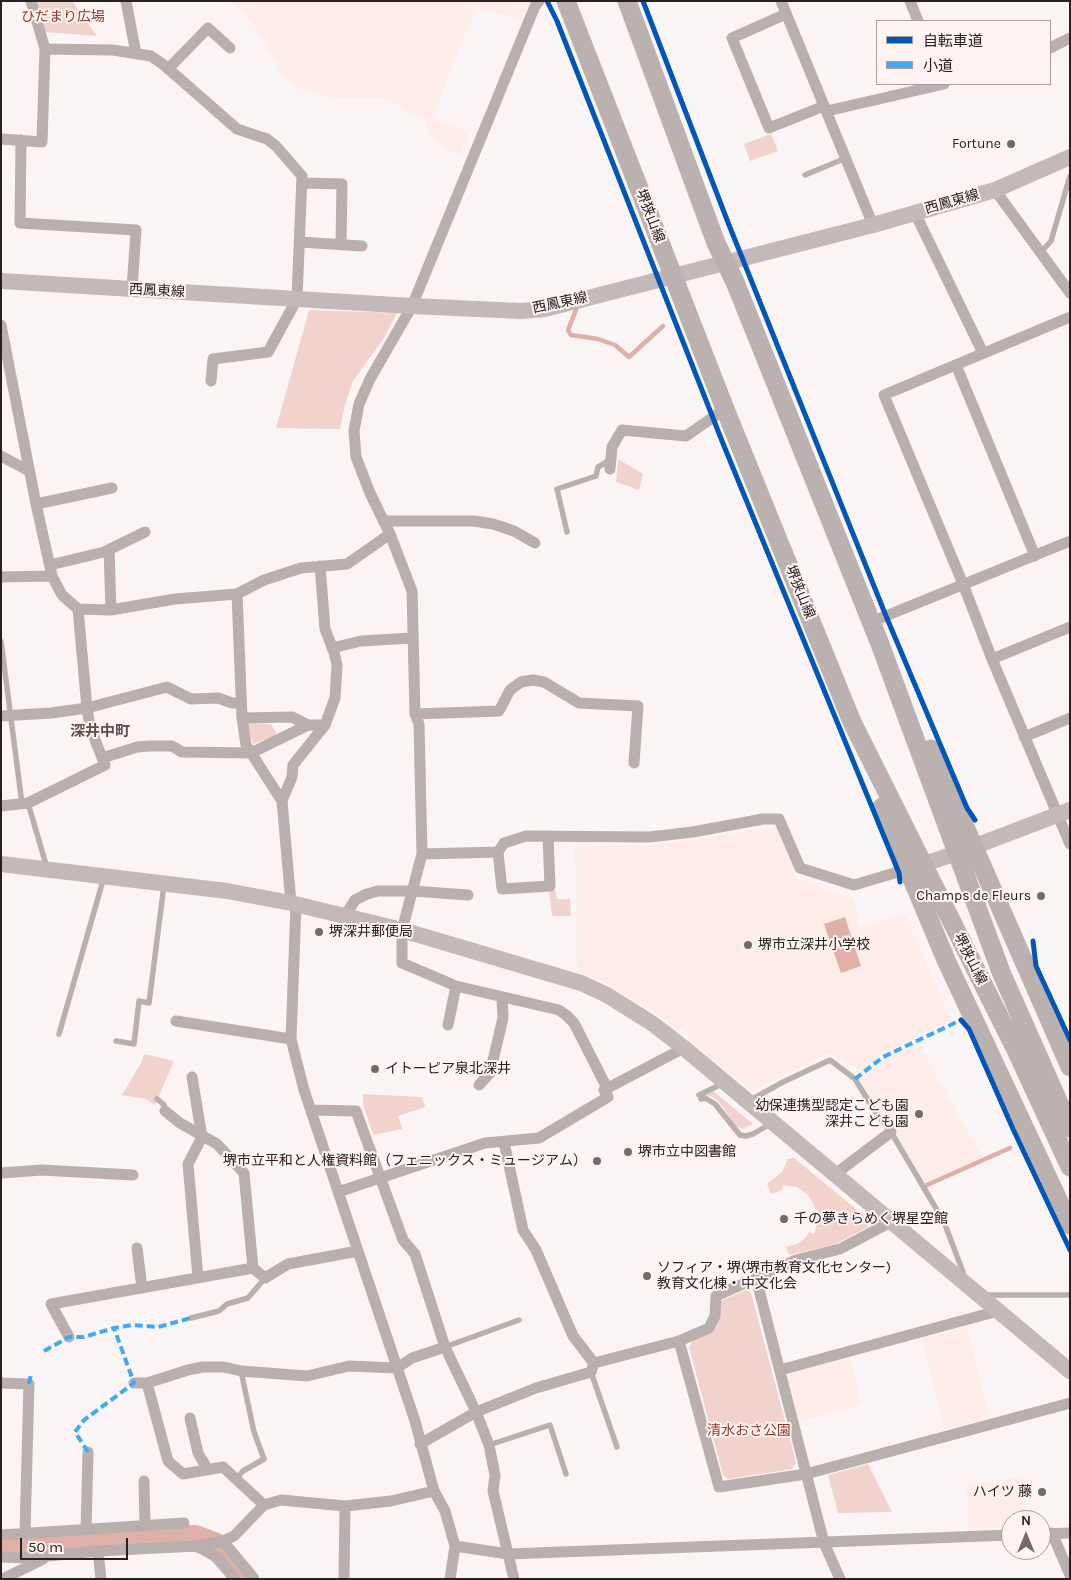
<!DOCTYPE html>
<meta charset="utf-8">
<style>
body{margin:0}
#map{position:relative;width:1071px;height:1580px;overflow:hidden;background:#faf5f4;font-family:Karla,"Noto Sans JP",sans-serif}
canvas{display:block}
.frame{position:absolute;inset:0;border:2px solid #27211f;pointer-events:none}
.legend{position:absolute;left:876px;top:20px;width:175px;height:65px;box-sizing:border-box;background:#fef3f0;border:1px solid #a89f9c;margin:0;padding:6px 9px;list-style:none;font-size:15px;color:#27211f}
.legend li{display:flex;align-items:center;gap:10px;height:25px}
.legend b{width:25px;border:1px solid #a89f9c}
.north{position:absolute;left:1001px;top:1510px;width:50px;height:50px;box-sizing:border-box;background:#fef3f0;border:1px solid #a89f9c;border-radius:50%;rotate:0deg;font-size:14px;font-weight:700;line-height:20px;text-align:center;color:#27211f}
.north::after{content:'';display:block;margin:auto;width:18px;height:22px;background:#716b6a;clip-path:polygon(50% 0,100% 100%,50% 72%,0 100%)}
.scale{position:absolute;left:20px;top:1538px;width:108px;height:22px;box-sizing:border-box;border:2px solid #27211f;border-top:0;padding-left:6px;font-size:15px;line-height:18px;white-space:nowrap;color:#27211f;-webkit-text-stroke:4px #fef3f0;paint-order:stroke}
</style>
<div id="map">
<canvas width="1071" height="1580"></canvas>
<div class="frame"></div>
<ul class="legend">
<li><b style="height:6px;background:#0057b8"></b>自転車道</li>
<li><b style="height:6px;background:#3fa9f5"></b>小道</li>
</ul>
<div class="north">N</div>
<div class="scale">50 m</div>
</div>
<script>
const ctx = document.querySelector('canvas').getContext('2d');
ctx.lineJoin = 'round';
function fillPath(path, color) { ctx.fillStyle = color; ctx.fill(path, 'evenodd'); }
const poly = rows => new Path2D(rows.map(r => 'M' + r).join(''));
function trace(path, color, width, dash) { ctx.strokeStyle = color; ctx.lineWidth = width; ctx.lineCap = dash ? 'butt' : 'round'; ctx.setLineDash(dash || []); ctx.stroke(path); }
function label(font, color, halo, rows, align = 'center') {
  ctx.font = font + ' Karla,"Noto Sans JP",sans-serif'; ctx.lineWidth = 4; ctx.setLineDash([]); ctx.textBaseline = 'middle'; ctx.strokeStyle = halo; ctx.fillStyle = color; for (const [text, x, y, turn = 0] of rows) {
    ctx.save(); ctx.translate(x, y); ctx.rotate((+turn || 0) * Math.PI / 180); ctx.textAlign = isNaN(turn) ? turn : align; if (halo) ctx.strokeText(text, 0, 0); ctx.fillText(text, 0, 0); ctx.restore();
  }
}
const built = poly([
 [230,1,528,1,529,2,521,20,477,7,454,61,436,109,435,119,468,132,459,155,441,146,430,132,425,120,384,98,334,98,297,88,283,75,255,27,242,11],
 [776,826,796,878,848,897,854,897,859,927,905,915,952,1021,879,1055,861,1071,829,1053,752,1091,693,1043,683,1029,679,1030,651,1010,600,980,577,972,575,847,666,844],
 [918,1043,961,1121,983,1157,926,1183,887,1120,877,1108,860,1077,884,1059],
 [967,1327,990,1418,945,1429,922,1338],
 [850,1358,861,1405,799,1421,788,1378,791,1372],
 [1024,1476,1025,1520,1011,1520,1011,1527,968,1528,967,1485]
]);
const green = poly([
 [36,1,72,1,97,36,44,32],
 [771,134,778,151,750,161,744,144],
 [309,310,397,313,384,338,353,381,345,405,340,429,276,428],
 [618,459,643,474,639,490,616,482],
 [246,723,271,724,277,735,253,744],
 [555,890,557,899,570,899,571,916,552,916,549,891],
 [144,1054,174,1061,155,1105,146,1099,122,1095,141,1063],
 [713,1091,753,1124,743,1129,736,1126,718,1101,713,1097,705,1095],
 [363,1094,422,1097,425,1107,398,1116,402,1129,373,1135,363,1104],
 [794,1158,867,1218,868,1227,834,1245,789,1255,786,1247,797,1244,805,1238,809,1232,814,1234,817,1223,817,1212,813,1203,808,1195,797,1187,783,1185,782,1190,771,1194,767,1184,782,1172,788,1159],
 [746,1290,751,1293,796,1462,792,1469,728,1479,723,1475,689,1347,692,1341,713,1330,717,1326,720,1317,721,1301],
 [868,1464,892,1512,838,1513,828,1475]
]);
const water = poly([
 [845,917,861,966,841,973,824,924]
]);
const stream = poly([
 [576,310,568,330,571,335,598,339,615,345,629,357,663,326],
 [927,1185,1010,1148]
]);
const river = poly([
 [1,1549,122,1541,195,1538,216,1546,245,1579]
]);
const lane = poly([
 [805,175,846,158],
 [1041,252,1051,241,1070,176],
 [567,532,557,489,596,476,598,467,610,460],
 [1,641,22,804],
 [28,803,47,868],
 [59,1034,104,877],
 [116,1041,134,1044,139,1001,149,1003,164,885],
 [699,1095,722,1084],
 [157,1099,164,1105,165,1111],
 [701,1099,705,1098,715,1104,740,1135,746,1136,753,1134,770,1124],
 [749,1101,783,1082,830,1060,855,1079,874,1110,891,1132,944,1222,963,1272,961,1275],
 [986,1295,1070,1295],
 [191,1318,219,1311,227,1304,248,1298,265,1278],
 [445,1347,519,1320],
 [591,1372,617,1447],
 [489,1445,550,1425,566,1474],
 [236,1479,243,1471,264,1459,254,1432,241,1371]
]);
const street = poly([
 [126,1,136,54],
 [781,1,873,225],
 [910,1,918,21],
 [786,14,732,38,769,128,824,106],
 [1050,48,1070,38],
 [45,49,113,50,151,56,164,65,237,129,267,139,276,146,302,176,297,299,268,352,213,359,211,381],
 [168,69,208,28,230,48],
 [827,111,944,84],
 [1,139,42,142,45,49,31,1],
 [21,140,20,223,136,230,132,289],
 [302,183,342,184,341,245],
 [995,190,1070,293],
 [915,213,983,353],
 [300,242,362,246],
 [1070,317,884,395,963,584,992,659,1070,844],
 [1,325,36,504,52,576,62,595,78,609,111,610,175,599,237,594,264,580,301,568,347,564,390,534],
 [956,365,1035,556],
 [1,456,29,471],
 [610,469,612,447,622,430,686,436,725,409],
 [36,504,112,488],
 [383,521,474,521,493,524,514,531,535,543],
 [109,550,111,610],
 [50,565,104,552,145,532],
 [1,577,52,576],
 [237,594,242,718,246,745,282,801,291,903],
 [871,622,1070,541],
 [332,648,361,641,412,638],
 [992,659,1070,627],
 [415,714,499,711,510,690,521,682,533,680,544,682,579,703,638,706,634,763],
 [1,716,51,713,87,708,167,687,191,699,218,698,232,703,241,703],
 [242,718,292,717,308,725],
 [1024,737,1070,718],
 [102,758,137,747,151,746,172,746,182,752,251,753,308,725,325,725],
 [282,801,292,777,293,765,325,725,335,698,337,665,334,652,325,629,320,566],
 [1,806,28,803,105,765,90,727,87,708,78,609],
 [498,852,502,889,550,886,548,836],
 [422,854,419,724,415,714,412,591,390,534,370,493,356,457,354,431,359,404,370,379,412,306,535,6,539,1],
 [296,905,291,1039,304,1090,415,1421,434,1491,445,1511,455,1546,450,1579],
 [345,916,355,900,367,894,378,891,412,891,468,895],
 [176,1021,291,1039],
 [448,1025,456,986],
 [192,1077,202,1137,188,1164,198,1278],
 [479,1085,490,1073,503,1018,502,998],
 [607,1088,574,1023,566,1015,559,1010,456,986,402,963,402,930,422,854,498,852,504,843,526,836,649,837,693,832,763,819,779,819,800,868,854,885,908,869],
 [311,1110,356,1111,403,1240,415,1254,445,1347,476,1412,489,1445,495,1475,493,1491,514,1579],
 [165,1111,180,1123,217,1144,244,1173,253,1268],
 [504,1142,523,1230,536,1250,573,1336,594,1363,679,1341,709,1328,715,1316,716,1296,796,1260,840,1249,891,1222],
 [1,1173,42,1170,133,1175],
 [834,1175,891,1132],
 [338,1192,485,1143,539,1138,608,1097,604,1090,684,1048],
 [137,1248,142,1288],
 [756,1278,824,1543,840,1579],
 [69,1337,51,1304,253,1268,265,1278,288,1264,358,1251],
 [679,1341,719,1487,806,1474,1070,1403],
 [780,1370,998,1311],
 [1,1383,29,1384,25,1533],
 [134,1383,147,1383,188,1370,203,1367,224,1367,241,1371,307,1376,349,1366,397,1368,412,1358,445,1347],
 [147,1383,168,1461,183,1474,223,1467,264,1505],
 [190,1418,198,1453,208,1470],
 [420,1444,476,1412,536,1388,591,1372,594,1363],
 [144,1481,145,1526],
 [86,1530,88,1452],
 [1052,1533,1070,1575],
 [1041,1534,1070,1533],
 [1,1535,184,1523],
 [223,1541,254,1579],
 [197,1546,223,1541,234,1536,264,1505,281,1500,345,1506,391,1501,434,1491],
 [455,1546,508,1554,1011,1535],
 [98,1551,101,1579],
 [1,1557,29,1558,98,1551,197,1546,218,1558,235,1579],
 [3,1579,43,1559],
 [344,1579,345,1506]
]);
const secondary = poly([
 [1,281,412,306,521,311,545,309,873,225,995,190,1070,157],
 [1,864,227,891,291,903,402,930,581,983,607,995,653,1024,684,1048,1070,1371],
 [912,868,957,853,1070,810]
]);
const primary = poly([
 [566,1,725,409,852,722,1016,1050,1070,1167],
 [627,1,716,243,735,282,880,644,1001,972,1070,1128],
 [931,749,1070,1067],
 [882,807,946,960,1070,1225]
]);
const quiet = poly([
 [855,1079,883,1057,961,1020],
 [44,1351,69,1337,84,1337,114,1328,133,1325,158,1327,191,1318],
 [29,1384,31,1374],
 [88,1452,75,1432,84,1420,134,1383,114,1328]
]);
const cycleway = poly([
 [547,1,557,21,722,441,899,873,900,882],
 [643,1,729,225,886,616,967,808,975,820],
 [1033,941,1036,966,1070,1040],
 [961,1020,969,1029,1013,1129,1070,1250]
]);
const markers = [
 [1011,144,5,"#716b6a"],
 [1041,896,5,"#716b6a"],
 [319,932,5,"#716b6a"],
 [748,945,5,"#716b6a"],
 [375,1069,5,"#716b6a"],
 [919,1114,5,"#716b6a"],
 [628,1152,5,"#716b6a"],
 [597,1161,5,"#716b6a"],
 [784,1219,5,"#716b6a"],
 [647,1276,5,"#716b6a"],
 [1042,1492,5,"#716b6a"]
];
const parkNames = [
 ["ひだまり広場",63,17],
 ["清水おさ公園",749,1431]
];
const poiNames = [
 ["Fortune",1001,144,"right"],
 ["Champs de Fleurs",1031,896,"right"],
 ["堺深井郵便局",329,932],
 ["堺市立深井小学校",758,945],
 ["イトーピア泉北深井",385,1069],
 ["幼保連携型認定こども園",909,1106,"right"],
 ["深井こども園",909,1122,"right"],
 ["堺市立中図書館",638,1152],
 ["堺市立平和と人権資料館（フェニックス・ミュージアム）",587,1161,"right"],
 ["千の夢きらめく堺星空館",794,1219],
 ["ソフィア・堺(堺市教育文化センター)",657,1268],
 ["教育文化棟・中文化会",657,1284],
 ["ハイツ 藤",1032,1492,"right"]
];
const streetNames = [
 ["西鳳東線",952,202,-16],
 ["堺狭山線",650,216,69],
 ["西鳳東線",157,291,3],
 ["西鳳東線",560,303,-12],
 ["堺狭山線",800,592,68],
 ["堺狭山線",970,959,63]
];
const neighbourhoodNames = [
 ["深井中町",100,732]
];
fillPath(built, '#fdece8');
fillPath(green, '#f1d2cc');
fillPath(water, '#dfb0a7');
trace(stream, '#dfb0a7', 4.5);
trace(river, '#dfb0a7', 26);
trace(lane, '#b9afad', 5.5);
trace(street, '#b9afad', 11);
trace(secondary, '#c3b9b7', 16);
trace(primary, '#bbb2b0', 19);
trace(quiet, '#3fa9f5', 4, [8, 4]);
trace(cycleway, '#0057b8', 5);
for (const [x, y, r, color] of markers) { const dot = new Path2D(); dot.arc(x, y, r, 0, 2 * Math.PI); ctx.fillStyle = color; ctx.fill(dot); trace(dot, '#fef3f0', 2); }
label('14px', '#883a2c', '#fef3f0', parkNames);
label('14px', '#27211f', '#fef3f0', poiNames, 'left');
label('14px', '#27211f', '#fef3f0', streetNames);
label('bold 15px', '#5d4e4b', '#fef3f0', neighbourhoodNames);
</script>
